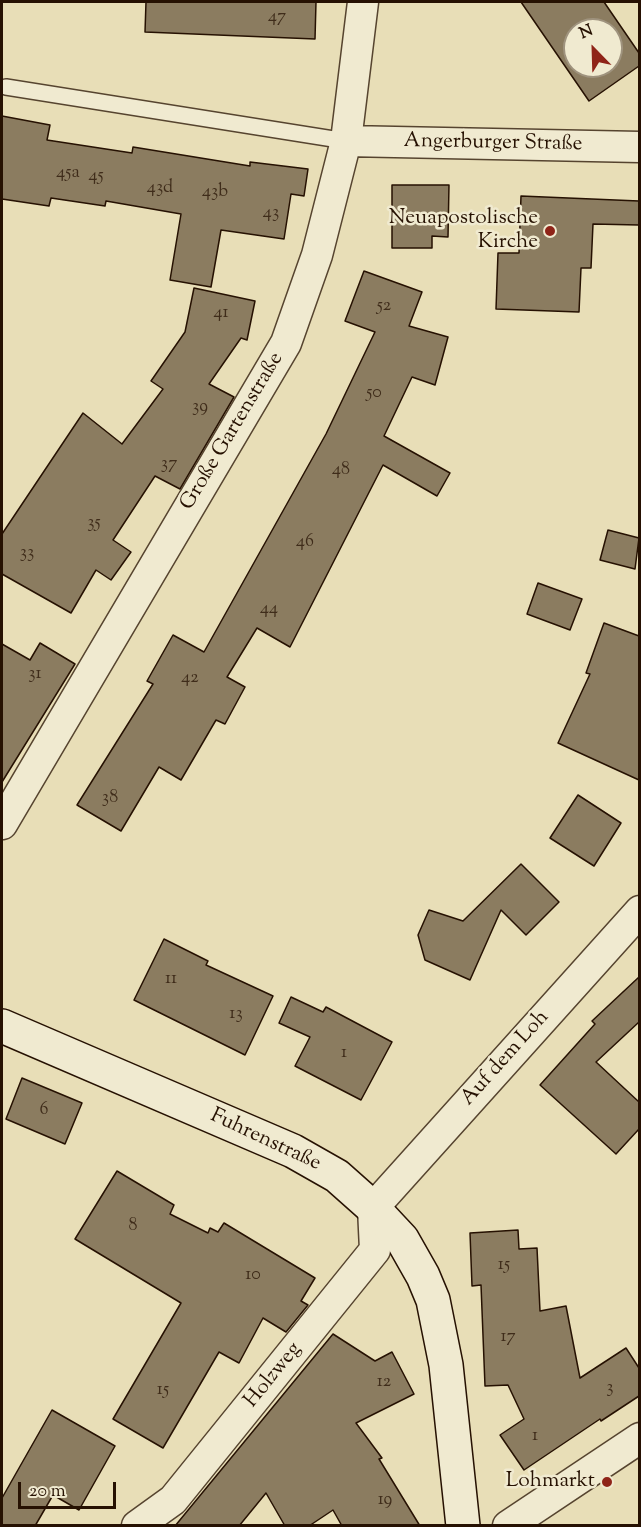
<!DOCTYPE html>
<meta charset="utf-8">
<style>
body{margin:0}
#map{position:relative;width:641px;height:1527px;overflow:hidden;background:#e8deb7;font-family:"Sorts Mill Goudy",serif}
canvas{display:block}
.frame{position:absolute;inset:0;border:3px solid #261102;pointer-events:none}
.north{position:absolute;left:563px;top:18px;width:60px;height:60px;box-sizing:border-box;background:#f0ead0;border:2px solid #9f937e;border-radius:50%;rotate:337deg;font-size:16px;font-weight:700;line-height:24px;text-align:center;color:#261102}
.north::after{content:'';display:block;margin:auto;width:21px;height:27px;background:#8f2418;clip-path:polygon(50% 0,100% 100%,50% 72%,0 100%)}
.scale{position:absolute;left:18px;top:1482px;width:98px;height:27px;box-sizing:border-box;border:3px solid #261102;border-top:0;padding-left:8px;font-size:18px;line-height:21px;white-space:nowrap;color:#261102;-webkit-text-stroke:4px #f0ead0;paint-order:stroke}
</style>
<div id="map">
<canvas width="641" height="1527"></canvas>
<div class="frame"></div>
<div class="north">N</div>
<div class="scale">20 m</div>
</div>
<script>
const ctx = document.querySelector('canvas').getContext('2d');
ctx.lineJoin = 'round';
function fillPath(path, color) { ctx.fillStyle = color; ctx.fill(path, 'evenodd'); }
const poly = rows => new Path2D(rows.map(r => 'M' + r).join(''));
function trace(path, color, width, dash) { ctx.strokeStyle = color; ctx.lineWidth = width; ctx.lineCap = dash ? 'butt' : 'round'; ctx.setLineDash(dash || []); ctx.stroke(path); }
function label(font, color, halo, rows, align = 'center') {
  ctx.font = font + ' "Sorts Mill Goudy",serif'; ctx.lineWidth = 5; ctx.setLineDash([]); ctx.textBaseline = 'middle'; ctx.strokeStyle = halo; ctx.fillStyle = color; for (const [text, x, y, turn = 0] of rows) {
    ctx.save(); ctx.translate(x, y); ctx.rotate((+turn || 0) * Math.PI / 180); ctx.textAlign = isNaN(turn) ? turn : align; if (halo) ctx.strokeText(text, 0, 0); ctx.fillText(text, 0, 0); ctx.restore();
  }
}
const building = poly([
 [146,2,316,2,315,39,145,32,146,2],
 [521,2,604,2,639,53,639,66,589,101,521,2],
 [575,30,611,30,611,66,575,66,575,30],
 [2,116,50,125,47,140,132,153,133,147,250,166,250,162,308,169,304,196,291,194,284,239,221,230,211,287,170,280,181,214,106,201,105,206,51,198,49,206,2,199,2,116],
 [392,185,449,185,448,237,432,236,432,248,392,248,392,185],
 [521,196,639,201,639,225,593,224,591,268,581,268,579,312,496,309,498,253,519,253,521,196],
 [364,271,422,292,409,326,448,337,435,385,412,377,384,436,450,473,437,496,383,465,290,647,257,628,227,677,245,687,225,724,216,720,181,780,159,767,121,831,77,805,153,684,147,681,173,635,204,652,326,434,375,332,345,321,364,271],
 [194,288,255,301,247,340,241,338,209,384,234,397,180,489,155,476,113,540,131,552,111,580,96,570,71,613,2,574,2,534,83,413,122,444,163,389,151,381,185,332,194,288],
 [608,530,639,538,635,569,600,560,608,530],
 [538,583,582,599,570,630,527,614,538,583],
 [604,623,639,636,639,780,558,743,590,674,586,673,604,623],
 [40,643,75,664,2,782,2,644,30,660,40,643],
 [578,795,621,823,594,866,550,838,578,795],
 [521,864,559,902,526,935,501,910,470,980,425,960,418,935,429,910,463,921,521,864],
 [164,939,208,961,206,965,273,996,245,1055,134,1000,164,939],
 [639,977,639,1022,596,1062,639,1102,639,1129,616,1154,540,1085,595,1024,592,1021,639,977],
 [291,997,323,1012,326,1007,392,1042,361,1100,295,1066,310,1037,279,1023,291,997],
 [22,1078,82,1103,65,1144,6,1119,22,1078],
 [117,1171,174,1205,170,1214,208,1233,210,1228,218,1232,224,1223,315,1278,301,1301,308,1305,286,1332,263,1318,239,1363,219,1352,163,1448,113,1419,181,1303,75,1239,117,1171],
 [518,1230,519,1249,537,1248,540,1311,566,1306,580,1378,626,1348,639,1368,639,1396,601,1421,600,1419,524,1470,500,1435,524,1419,508,1385,485,1386,481,1285,472,1286,470,1233,518,1230],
 [333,1334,375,1361,392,1352,414,1394,356,1423,382,1458,379,1459,420,1526,342,1526,333,1510,309,1526,285,1526,266,1493,239,1526,175,1526,333,1334],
 [52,1410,115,1446,79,1510,53,1495,35,1526,2,1526,2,1498,52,1410]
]);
const lane = poly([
 [6,87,346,141]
]);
const street = poly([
 [346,141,640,147],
 [2,824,286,343,317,255,346,141,363,2],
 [137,1526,173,1500,375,1250,373,1208,640,911],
 [508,1526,640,1438]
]);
const secondary = poly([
 [2,1026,293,1151,337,1176,373,1208,402,1239,423,1276,433,1300,446,1365,463,1526]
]);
const markers = [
 [550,231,6,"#8f2418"],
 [607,1482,6,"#8f2418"]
];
const numberNames = [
 ["47",277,18],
 ["45a",68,174],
 ["45",96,177],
 ["43d",160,189],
 ["43b",215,193],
 ["43",271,214],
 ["52",384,307],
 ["41",221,314],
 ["50",374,394],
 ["39",200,408],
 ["37",169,465],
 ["48",341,471],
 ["35",94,524],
 ["46",305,543],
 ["33",27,554],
 ["44",269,610],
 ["31",35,675],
 ["42",190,679],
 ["38",110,799],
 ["11",171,980],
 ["13",236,1015],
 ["1",344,1054],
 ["6",44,1111],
 ["8",133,1227],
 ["15",504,1266],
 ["10",253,1276],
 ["17",508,1338],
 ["12",384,1383],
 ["3",610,1389],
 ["15",163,1391],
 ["1",535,1437],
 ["19",385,1501]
];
const streetNames = [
 ["Angerburger Straße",493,144,1],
 ["Große Gartenstraße",233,432,-59],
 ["Auf dem Loh",506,1059,-48],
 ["Fuhrenstraße",265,1141,25],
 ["Holzweg",274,1376,-51]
];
const poiNames = [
 ["Neuapostolische",538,219],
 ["Kirche",538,243],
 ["Lohmarkt",595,1482]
];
fillPath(building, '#8b7c60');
trace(building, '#261102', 1.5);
trace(lane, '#56442f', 18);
trace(street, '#56442f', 33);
trace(secondary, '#261102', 36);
trace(lane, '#f0ead0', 15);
trace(street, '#f0ead0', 30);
trace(secondary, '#f0ead0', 33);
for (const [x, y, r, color] of markers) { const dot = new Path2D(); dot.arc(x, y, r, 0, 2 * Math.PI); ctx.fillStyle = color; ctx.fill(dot); trace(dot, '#f0ead0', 2); }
label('18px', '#3f2c1a', null, numberNames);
label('21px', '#261102', '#f0ead0', streetNames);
label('21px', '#261102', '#f0ead0', poiNames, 'right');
</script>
